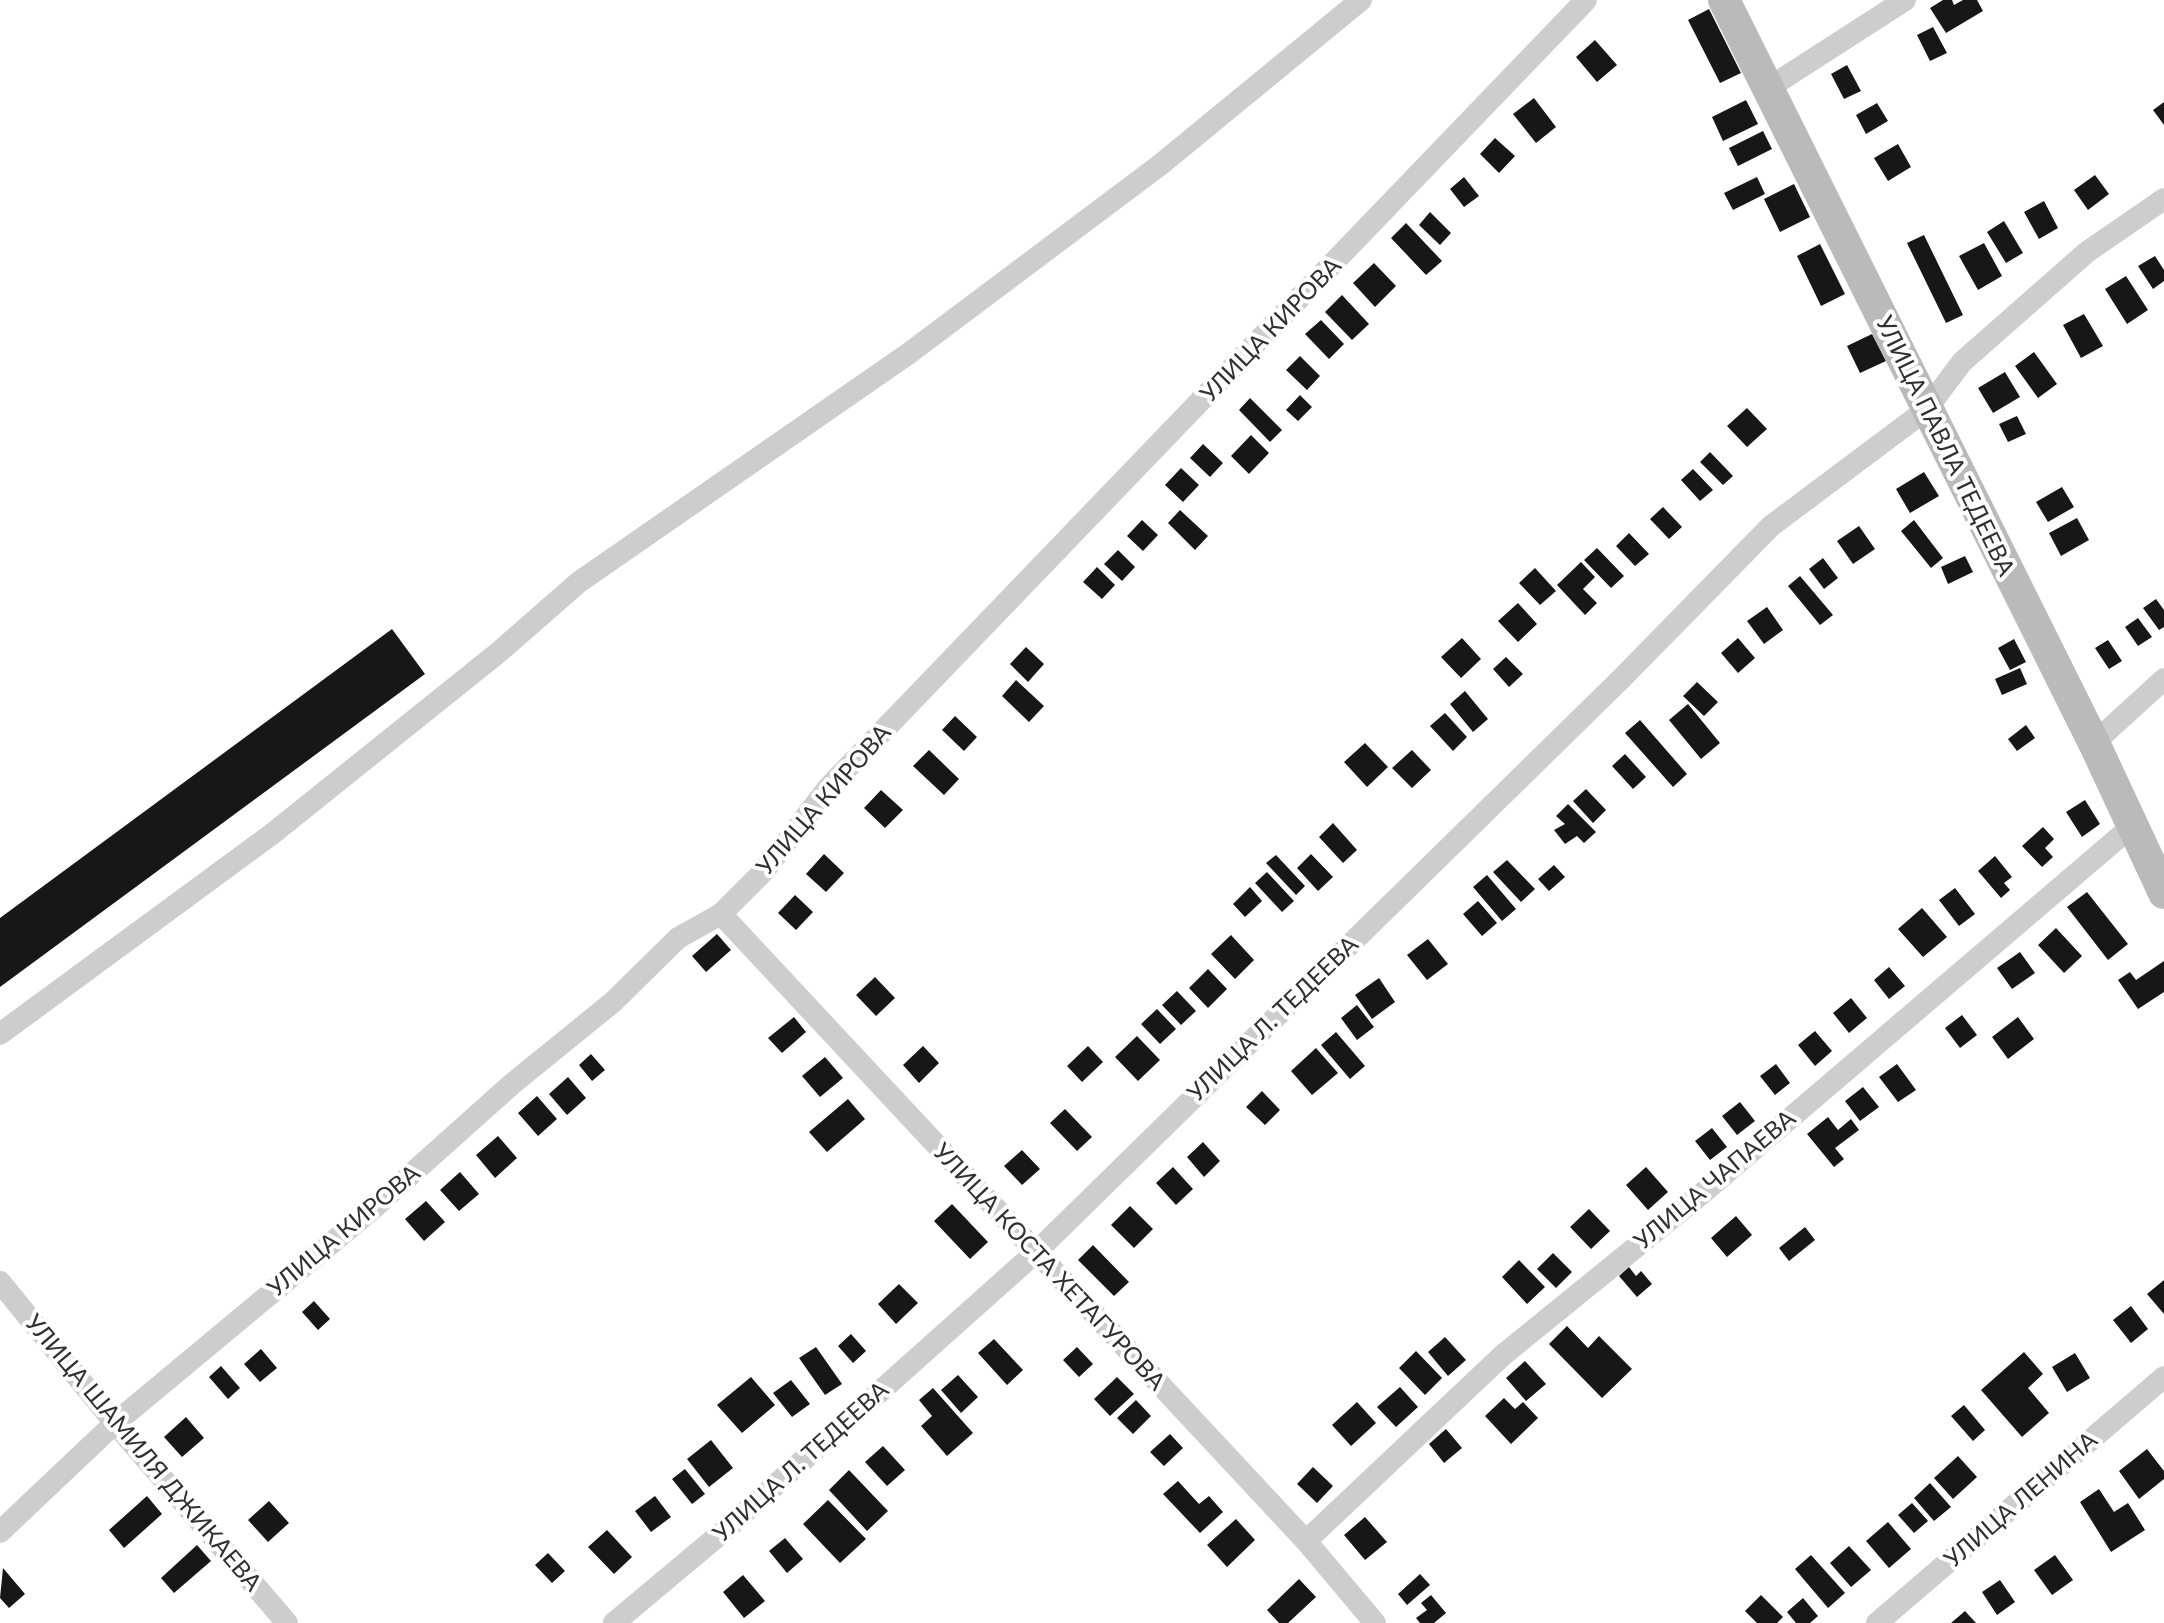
<!DOCTYPE html>
<meta charset="utf-8">
<style>
body{margin:0}
canvas{display:block;background:#fff}
</style>
<canvas width="2164" height="1623"></canvas>
<script>
const ctx = document.querySelector('canvas').getContext('2d');
ctx.lineJoin = 'round';
function fillPath(path, color) { ctx.fillStyle = color; ctx.fill(path, 'evenodd'); }
const poly = rows => new Path2D(rows.map(r => 'M' + r).join(''));
function trace(path, color, width, dash) { ctx.strokeStyle = color; ctx.lineWidth = width; ctx.lineCap = dash ? 'butt' : 'round'; ctx.setLineDash(dash || []); ctx.stroke(path); }
function label(font, color, halo, rows, align = 'center') {
  ctx.font = font + ' Lato,sans-serif'; ctx.lineWidth = 8; ctx.setLineDash([]); ctx.textBaseline = 'middle'; ctx.strokeStyle = halo; ctx.fillStyle = color; for (const [text, x, y, turn = 0] of rows) {
    ctx.save(); ctx.translate(x, y); ctx.rotate((+turn || 0) * Math.PI / 180); ctx.textAlign = isNaN(turn) ? turn : align; if (halo) ctx.strokeText(text, 0, 0); ctx.fillText(text, 0, 0); ctx.restore();
  }
}
const building = poly([
 [1943,0,1952,0,1954,5,1963,0,1977,0,1983,11,1946,33,1930,8],
 [1709,9,1741,73,1720,83,1688,20],
 [1933,27,1947,53,1930,61,1917,35],
 [1595,40,1617,65,1597,82,1576,57],
 [1847,65,1861,91,1844,99,1831,74],
 [1534,98,1556,127,1536,143,1513,114],
 [1746,100,1758,124,1723,141,1712,117],
 [2164,102,2164,125,2153,110],
 [1877,103,1888,121,1866,134,1856,115],
 [1763,131,1772,149,1738,166,1729,148],
 [1495,138,1515,156,1499,173,1480,154],
 [1898,144,1911,167,1888,181,1874,158],
 [2095,175,2109,194,2088,210,2074,190],
 [1464,177,1479,196,1464,207,1450,189],
 [1757,177,1765,194,1733,210,1724,193],
 [1794,184,1810,217,1780,232,1764,199],
 [2044,201,2058,228,2039,239,2024,212],
 [1430,212,1451,233,1440,245,1419,225],
 [2004,221,2023,253,2006,263,1987,232],
 [1406,223,1442,261,1426,275,1391,238],
 [1924,235,1963,315,1946,323,1907,243],
 [1984,243,2002,276,1978,290,1959,256],
 [1820,244,1845,294,1821,306,1797,256],
 [2155,256,2164,270,2164,281,2153,289,2138,266],
 [1374,263,1396,286,1375,307,1353,283],
 [2126,276,2148,310,2127,324,2105,289],
 [1342,295,1369,324,1352,340,1325,312],
 [2084,314,2103,346,2081,358,2063,325],
 [1321,320,1344,344,1329,359,1305,334],
 [1872,334,1886,361,1860,373,1847,346],
 [2034,352,2057,384,2038,398,2015,366],
 [1300,356,1320,376,1307,390,1286,370],
 [2005,372,2020,397,1993,413,1978,388],
 [1300,395,1312,407,1298,421,1286,410],
 [1250,398,1282,430,1270,442,1239,410],
 [1747,408,1767,429,1747,447,1727,426],
 [2017,416,2026,434,2008,442,1999,424],
 [1251,435,1269,453,1249,474,1231,456],
 [1203,444,1223,463,1210,477,1190,458],
 [1710,452,1733,476,1723,485,1700,462],
 [1181,468,1199,485,1183,502,1165,485],
 [1693,469,1713,490,1700,501,1681,480],
 [1924,472,1939,496,1910,513,1896,489],
 [2062,487,2074,507,2048,522,2036,502],
 [1663,507,1682,527,1669,539,1650,519],
 [1180,510,1208,536,1195,550,1168,523],
 [2077,518,2089,540,2061,556,2049,533],
 [1142,520,1158,535,1143,551,1127,536],
 [1914,520,1943,558,1931,568,1901,531],
 [1859,526,1875,549,1853,564,1837,541],
 [1629,533,1649,554,1635,566,1616,546],
 [1597,548,1624,576,1611,588,1584,560],
 [1118,550,1135,567,1122,581,1104,564],
 [1965,556,1973,572,1948,584,1941,567],
 [1823,558,1838,578,1824,589,1809,569],
 [1581,562,1595,577,1583,589,1597,603,1585,615,1557,585],
 [1097,567,1115,585,1102,599,1083,582],
 [1535,568,1556,591,1540,605,1519,583],
 [1800,576,1833,615,1820,625,1788,586],
 [2156,599,2164,610,2164,627,2159,630,2143,608],
 [1518,603,1537,624,1518,642,1498,621],
 [1767,607,1783,630,1764,644,1747,621],
 [2138,618,2152,637,2138,646,2125,627],
 [392,629,425,674,0,987,0,918],
 [1462,638,1481,659,1461,678,1441,657],
 [1738,638,1755,658,1738,673,1721,653],
 [2014,639,2026,662,2010,670,1998,648],
 [2108,640,2122,661,2109,669,2095,648],
 [1026,647,1044,664,1028,682,1010,664],
 [1506,657,1523,674,1509,687,1493,669],
 [2020,668,2027,684,2002,695,1995,679],
 [1016,680,1044,706,1029,722,1002,696],
 [1697,682,1718,702,1704,716,1683,696],
 [1465,691,1488,719,1473,732,1450,704],
 [1688,704,1720,743,1701,759,1669,720],
 [1445,713,1467,737,1453,751,1430,726],
 [955,716,977,737,964,751,942,730],
 [1640,720,1687,774,1673,787,1625,733],
 [2026,725,2035,738,2017,751,2008,739],
 [1365,743,1388,767,1367,787,1344,762],
 [929,750,959,779,944,795,913,766],
 [1412,750,1431,770,1412,788,1392,768],
 [1625,754,1646,777,1633,789,1612,766],
 [1586,789,1606,810,1593,823,1573,801],
 [881,790,903,810,885,828,864,808],
 [2085,800,2100,824,2082,837,2066,812],
 [1568,804,1596,832,1584,843,1577,836,1565,844,1554,830,1565,824,1556,816],
 [1333,823,1357,850,1343,863,1319,837],
 [2043,827,2054,839,2045,848,2053,857,2042,867,2022,846],
 [824,854,844,873,826,892,806,874],
 [1311,854,1333,877,1318,891,1297,868],
 [1276,855,1305,886,1296,895,1266,863],
 [1995,856,2012,877,2004,883,2010,890,2001,898,1978,871],
 [1507,860,1535,889,1521,902,1493,872],
 [1554,865,1565,877,1549,891,1538,879],
 [1267,872,1294,901,1282,912,1255,883],
 [1487,875,1516,909,1502,921,1473,887],
 [1250,887,1262,901,1245,917,1233,904],
 [1955,888,1975,914,1959,926,1939,900],
 [2087,892,2128,944,2108,960,2067,907],
 [795,895,813,912,796,930,778,913],
 [1478,901,1497,923,1482,936,1463,914],
 [1922,908,1947,937,1923,957,1898,929],
 [2056,928,2082,956,2064,973,2038,945],
 [717,934,731,950,706,972,692,956],
 [1231,935,1254,960,1235,979,1211,954],
 [1428,939,1448,964,1427,980,1407,955],
 [2020,952,2035,973,2012,989,1997,968],
 [2164,961,2164,992,2138,1009,2118,980,2130,972,2136,980],
 [1889,967,1905,986,1889,999,1874,980],
 [1208,969,1227,989,1208,1008,1189,988],
 [875,977,895,998,876,1016,856,995],
 [1379,978,1395,1002,1372,1019,1355,995],
 [1177,991,1196,1011,1181,1025,1162,1005],
 [1851,998,1867,1018,1849,1033,1833,1013],
 [1357,1005,1374,1027,1357,1040,1341,1018],
 [1157,1009,1176,1029,1160,1044,1141,1024],
 [1962,1015,1977,1035,1960,1048,1945,1028],
 [794,1017,806,1032,782,1053,768,1038],
 [2018,1017,2034,1039,2008,1059,1992,1037],
 [1815,1031,1832,1051,1815,1066,1798,1045],
 [1336,1032,1365,1066,1350,1079,1321,1045],
 [1137,1036,1160,1060,1138,1081,1115,1057],
 [923,1046,939,1063,919,1083,903,1065],
 [1088,1046,1103,1062,1082,1082,1067,1066],
 [1316,1048,1338,1073,1312,1095,1291,1071],
 [591,1054,605,1070,592,1081,579,1065],
 [825,1057,843,1078,820,1097,802,1076],
 [1776,1064,1790,1083,1775,1095,1760,1076],
 [1897,1064,1916,1090,1898,1102,1879,1077],
 [568,1077,586,1098,567,1115,549,1094],
 [1863,1087,1879,1107,1860,1121,1845,1101],
 [1262,1091,1280,1110,1265,1125,1246,1107],
 [537,1096,557,1119,538,1136,518,1113],
 [848,1099,865,1119,827,1152,809,1132],
 [1740,1102,1755,1121,1737,1135,1722,1116],
 [1065,1109,1092,1137,1077,1151,1050,1123],
 [1828,1117,1838,1130,1851,1119,1859,1130,1835,1148,1844,1159,1834,1167,1807,1134],
 [1712,1128,1727,1147,1710,1160,1695,1141],
 [498,1136,517,1158,495,1178,476,1155],
 [1203,1142,1220,1161,1204,1177,1187,1157],
 [1022,1150,1040,1169,1022,1185,1004,1166],
 [1173,1167,1193,1189,1176,1205,1156,1183],
 [1646,1167,1668,1192,1648,1210,1626,1185],
 [460,1172,479,1194,459,1211,440,1190],
 [426,1201,445,1222,424,1241,405,1219],
 [952,1204,988,1242,970,1259,934,1221],
 [1130,1206,1153,1229,1134,1248,1111,1225],
 [1589,1209,1610,1231,1591,1249,1570,1227],
 [1736,1216,1752,1235,1727,1257,1711,1238],
 [1805,1227,1815,1240,1789,1261,1779,1248],
 [1093,1245,1129,1282,1114,1296,1078,1260],
 [1553,1253,1572,1272,1556,1288,1537,1269],
 [1519,1260,1545,1287,1527,1304,1502,1277],
 [1629,1267,1636,1276,1641,1271,1652,1284,1637,1297,1619,1276],
 [2164,1280,2164,1314,2147,1294],
 [899,1284,918,1303,896,1324,878,1304],
 [314,1301,330,1319,318,1330,302,1312],
 [2131,1306,2148,1329,2131,1343,2113,1320],
 [1567,1326,1588,1348,1599,1336,1632,1369,1602,1398,1549,1344],
 [851,1334,866,1351,853,1363,838,1346],
 [1445,1337,1466,1360,1448,1376,1428,1352],
 [994,1339,1023,1370,1007,1385,978,1353],
 [816,1347,842,1384,825,1395,799,1358],
 [1077,1347,1093,1364,1079,1377,1063,1360],
 [261,1349,277,1368,260,1382,244,1364],
 [1416,1351,1442,1378,1425,1395,1399,1368],
 [2024,1352,2043,1374,2028,1388,2049,1413,2022,1437,1981,1390],
 [2075,1353,2090,1378,2067,1392,2052,1367],
 [1525,1361,1546,1384,1526,1401,1506,1378],
 [221,1366,240,1388,228,1399,209,1377],
 [958,1375,978,1397,961,1413,941,1390],
 [751,1377,775,1405,742,1433,717,1405],
 [1117,1377,1134,1394,1110,1416,1094,1399],
 [791,1380,810,1404,792,1417,773,1393],
 [1400,1387,1418,1407,1396,1427,1377,1407],
 [933,1388,973,1433,947,1456,921,1426,932,1416,919,1400],
 [1504,1398,1515,1409,1523,1402,1538,1418,1511,1444,1485,1416],
 [1136,1400,1151,1416,1133,1434,1117,1418],
 [1357,1402,1376,1423,1351,1446,1332,1425],
 [1964,1405,1985,1430,1973,1441,1951,1416],
 [186,1417,204,1438,182,1457,164,1437],
 [1446,1429,1462,1448,1444,1463,1429,1444],
 [1170,1434,1183,1448,1164,1466,1150,1452],
 [711,1440,733,1468,709,1487,687,1459],
 [883,1446,905,1470,887,1486,865,1462],
 [2147,1449,2164,1471,2164,1479,2139,1499,2119,1471],
 [1958,1456,1977,1477,1953,1499,1934,1478],
 [1313,1467,1333,1486,1317,1503,1297,1484],
 [685,1469,705,1494,692,1504,672,1479],
 [849,1470,888,1511,867,1531,829,1490],
 [1178,1481,1199,1504,1209,1496,1223,1512,1200,1533,1163,1494],
 [1930,1483,1951,1507,1934,1521,1914,1498],
 [2099,1489,2114,1512,2128,1503,2145,1530,2111,1552,2080,1502],
 [147,1496,162,1514,124,1548,109,1530],
 [655,1496,671,1517,651,1532,635,1511],
 [828,1500,866,1539,840,1563,803,1524],
 [269,1501,289,1523,268,1542,248,1520],
 [1912,1503,1928,1521,1914,1533,1898,1515],
 [1365,1517,1387,1542,1365,1560,1344,1535],
 [1236,1519,1255,1540,1227,1567,1207,1545],
 [1888,1522,1911,1549,1889,1568,1866,1541],
 [607,1530,632,1557,614,1574,588,1547],
 [785,1538,803,1559,787,1573,769,1551],
 [197,1545,211,1561,174,1593,161,1578],
 [1849,1546,1871,1570,1851,1587,1830,1563],
 [548,1553,565,1571,552,1583,535,1565],
 [1811,1555,1845,1593,1828,1608,1795,1569],
 [2055,1555,2073,1580,2052,1595,2034,1570],
 [3,1568,25,1594,9,1608,0,1598],
 [1420,1574,1430,1585,1407,1605,1398,1594],
 [743,1575,765,1601,744,1618,723,1592],
 [1299,1579,1316,1597,1288,1623,1279,1623,1267,1610],
 [2000,1580,2015,1602,1997,1615,1982,1592],
 [1431,1595,1446,1613,1434,1623,1420,1623,1416,1618,1427,1610,1421,1603],
 [1761,1595,1783,1617,1777,1623,1757,1623,1745,1611],
 [1803,1598,1818,1616,1810,1623,1796,1623,1787,1612],
 [1965,1611,1976,1623,1951,1623]
]);
const street = poly([
 [1770,87,1905,0],
 [2094,743,2164,679],
 [721,914,1306,1541,1375,1623],
 [0,1034,272,834,499,652,579,582,908,354,1160,165,1361,0],
 [0,1282,115,1423,287,1623],
 [0,1532,115,1423,370,1211,512,1084,613,1002,678,938,721,914,764,871,828,788,1586,0],
 [1306,1541,1503,1355,1705,1191,2131,827],
 [614,1623,725,1530,1035,1253,1620,680,1771,526,1926,410,1962,362,2087,252,2164,199],
 [1877,1623,2164,1377]
]);
const secondary = poly([
 [1724,0,2094,743,2164,893]
]);
const streetNames = [
 ["УЛИЦА КИРОВА",1271,330,-46],
 ["УЛИЦА ПАВЛА ТЕДЕЕВА",1945,446,64],
 ["УЛИЦА КИРОВА",824,800,-49],
 ["УЛИЦА Л. ТЕДЕЕВА",1273,1019,-44],
 ["УЛИЦА ЧАПАЕВА",1715,1180,-40],
 ["УЛИЦА КИРОВА",344,1231,-40],
 ["УЛИЦА КОСТА ХЕТАГУРОВА",1049,1267,47],
 ["УЛИЦА ШАМИЛЯ ДЖИКАЕВА",143,1453,50],
 ["УЛИЦА Л. ТЕДЕЕВА",801,1462,-42],
 ["УЛИЦА ЛЕНИНА",2021,1500,-41]
];
fillPath(building, '#171717');
trace(street, '#cdcdcd', 22);
trace(secondary, '#bababa', 32);
label('24px', '#303030', '#fff', streetNames);
</script>
